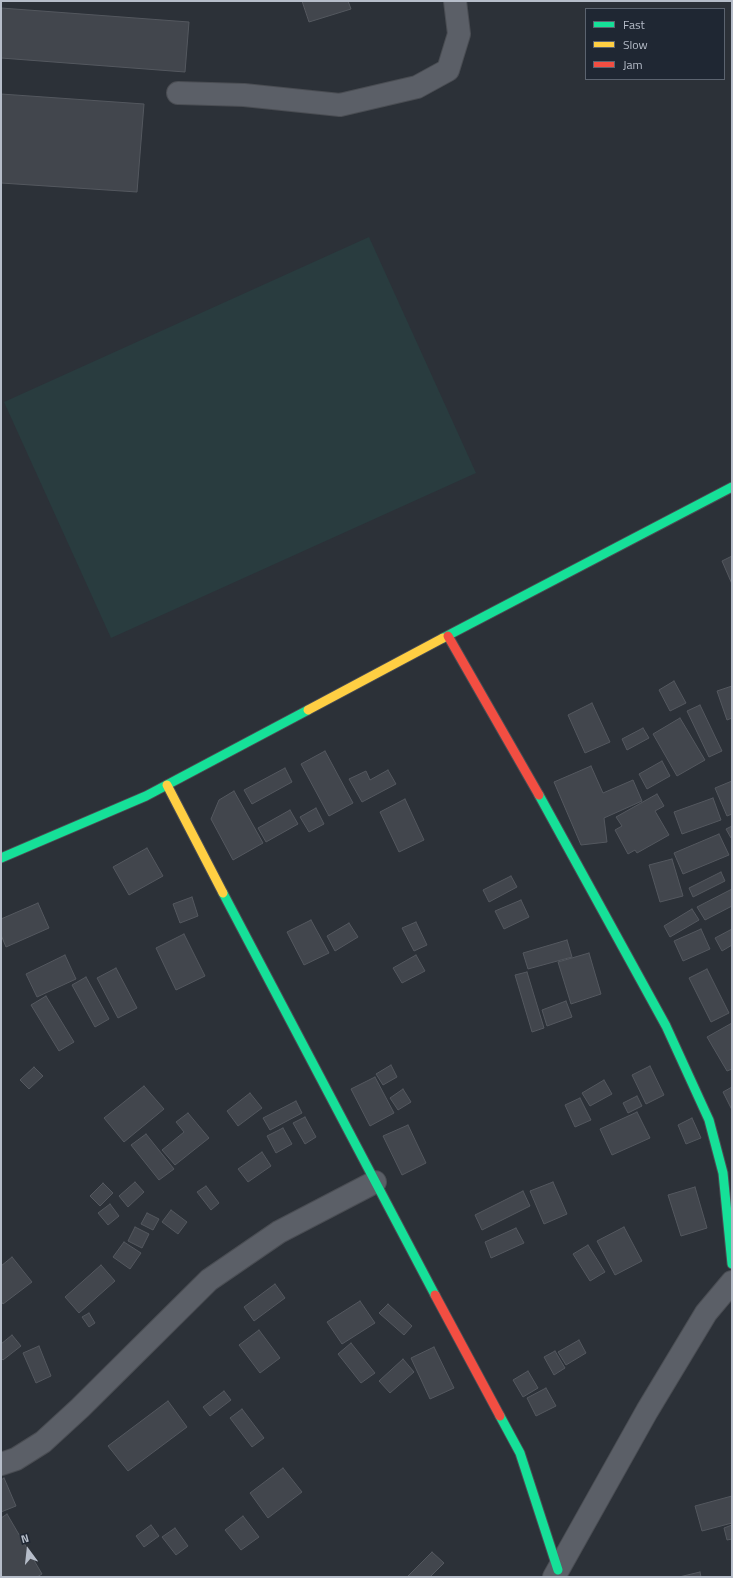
<!DOCTYPE html>
<style>
body{margin:0}
#map{position:relative;width:733px;height:1578px;overflow:hidden;background:#2c3138;font-family:"Titillium Web",sans-serif}
canvas{display:block}
.frame{position:absolute;inset:0;border:2px solid #b6bdc9;pointer-events:none}
.legend{position:absolute;left:585px;top:8px;width:140px;height:72px;box-sizing:border-box;background:#1f2733;border:1px solid #5b636f;margin:0;padding:5px 7px;list-style:none;font-size:12px;color:#b6bdc9}
.legend li{display:flex;align-items:center;gap:8px;height:20px}
.legend b{width:20px;border:1px solid #5b636f}
.north{position:absolute;left:8px;top:1530px;width:40px;height:40px;-webkit-text-stroke:3px #1f2733;paint-order:stroke;rotate:345deg;font-size:11px;font-weight:700;line-height:16px;text-align:center;color:#b6bdc9}
.north::after{content:'';display:block;margin:auto;width:14px;height:18px;background:#b6bdc9;clip-path:polygon(50% 0,100% 100%,50% 72%,0 100%)}
</style>
<div id="map">
<canvas width="733" height="1578"></canvas>
<div class="frame"></div>
<ul class="legend">
<li><b style="height:5px;background:#16e098"></b>Fast</li>
<li><b style="height:5px;background:#ffcf43"></b>Slow</li>
<li><b style="height:5px;background:#f24e42"></b>Jam</li>
</ul>
<div class="north">N</div>
</div>
<script>
const ctx = document.querySelector('canvas').getContext('2d');
ctx.lineJoin = 'round';
function fillPath(path, color) { ctx.fillStyle = color; ctx.fill(path, 'evenodd'); }
const poly = rows => new Path2D(rows.map(r => 'M' + r).join(''));
function trace(path, color, width, dash) { ctx.strokeStyle = color; ctx.lineWidth = width; ctx.lineCap = dash ? 'butt' : 'round'; ctx.setLineDash(dash || []); ctx.stroke(path); }
const green = poly([
 [369,237,476,473,111,638,4,402]
]);
const building = poly([
 [302,1,348,1,351,9,309,22,302,1],
 [1,8,189,22,185,72,1,58,1,8],
 [1,94,144,104,137,192,1,183,1,94],
 [732,556,732,584,722,561,732,556],
 [674,681,686,703,670,711,659,690,674,681],
 [732,686,732,718,727,720,717,691,732,686],
 [592,703,610,742,585,753,568,715,592,703],
 [700,705,722,751,709,757,687,711,700,705],
 [680,718,705,760,677,776,653,734,680,718],
 [643,728,649,738,627,750,622,739,643,728],
 [325,751,353,803,329,816,301,764,325,751],
 [662,761,670,776,647,789,639,774,662,761],
 [591,766,603,793,633,780,642,801,604,818,607,842,581,845,554,782,591,766],
 [285,768,292,782,252,804,244,790,285,768],
 [388,770,396,784,362,802,349,779,366,771,370,780,388,770],
 [732,781,732,814,727,816,715,788,732,781],
 [234,791,263,843,233,860,211,819,219,800,234,791],
 [657,794,664,806,655,811,669,835,637,853,635,850,628,854,615,830,622,826,616,817,657,794],
 [713,798,721,820,682,834,674,812,713,798],
 [405,799,424,840,399,852,380,812,405,799],
 [316,808,324,824,309,832,300,817,316,808],
 [290,810,298,824,266,842,258,828,290,810],
 [732,826,732,838,731,838,726,829,732,826],
 [719,834,729,855,683,874,674,853,719,834],
 [147,848,163,876,129,895,113,867,147,848],
 [672,859,683,896,660,902,649,865,672,859],
 [721,872,725,881,693,897,689,888,721,872],
 [511,876,517,887,489,902,483,890,511,876],
 [732,889,732,906,705,920,697,907,732,889],
 [192,897,198,916,180,923,173,904,192,897],
 [521,900,529,917,504,929,495,911,521,900],
 [38,903,49,928,6,947,1,935,1,919,38,903],
 [692,909,699,920,670,937,664,926,692,909],
 [311,920,329,953,304,965,287,932,311,920],
 [416,922,427,945,414,951,402,928,416,922],
 [349,923,358,937,335,951,327,936,349,923],
 [701,929,710,949,683,961,674,941,701,929],
 [732,929,732,945,722,951,715,938,732,929],
 [184,934,205,976,176,990,156,948,184,934],
 [567,940,572,957,528,969,523,953,567,940],
 [589,953,601,994,571,1004,558,962,589,953],
 [65,955,76,979,37,997,26,974,65,955],
 [416,955,425,971,402,983,393,968,416,955],
 [116,968,137,1008,118,1018,97,978,116,968],
 [707,969,729,1013,711,1022,689,978,707,969],
 [527,972,544,1028,532,1032,515,975,527,972],
 [86,977,109,1019,95,1027,72,985,86,977],
 [46,996,74,1042,59,1051,31,1005,46,996],
 [566,1001,572,1017,547,1026,542,1010,566,1001],
 [732,1023,732,1069,727,1071,707,1037,732,1023],
 [391,1065,397,1077,383,1085,376,1074,391,1065],
 [650,1066,664,1095,646,1104,632,1075,650,1066],
 [34,1067,43,1076,29,1089,20,1080,34,1067],
 [375,1077,394,1113,370,1126,351,1089,375,1077],
 [604,1080,612,1094,590,1106,582,1093,604,1080],
 [144,1086,164,1109,124,1142,104,1118,144,1086],
 [732,1087,732,1110,723,1092,732,1087],
 [403,1089,411,1102,398,1110,390,1098,403,1089],
 [250,1093,262,1108,238,1126,227,1111,250,1093],
 [637,1096,642,1106,628,1113,623,1103,637,1096],
 [580,1098,591,1120,575,1127,565,1105,580,1098],
 [296,1101,302,1113,270,1130,263,1118,296,1101],
 [637,1112,650,1138,612,1155,600,1129,637,1112],
 [188,1113,209,1138,175,1165,162,1150,184,1132,176,1122,188,1113],
 [305,1117,316,1137,305,1144,293,1123,305,1117],
 [692,1118,701,1138,686,1144,678,1125,692,1118],
 [408,1125,426,1163,402,1175,383,1136,408,1125],
 [283,1128,292,1144,276,1153,267,1136,283,1128],
 [146,1134,174,1169,159,1180,131,1145,146,1134],
 [262,1152,271,1166,248,1182,238,1169,262,1152],
 [135,1182,144,1192,128,1207,119,1196,135,1182],
 [553,1182,567,1214,544,1224,530,1191,553,1182],
 [103,1183,113,1193,100,1206,90,1196,103,1183],
 [206,1186,219,1203,211,1210,197,1192,206,1186],
 [695,1187,707,1228,681,1236,668,1195,695,1187],
 [523,1191,530,1206,482,1230,475,1215,523,1191],
 [110,1204,119,1216,108,1225,98,1213,110,1204],
 [171,1210,187,1222,178,1234,162,1222,171,1210],
 [147,1213,159,1219,153,1230,141,1224,147,1213],
 [135,1227,149,1234,142,1248,128,1241,135,1227],
 [624,1227,642,1261,615,1275,597,1241,624,1227],
 [516,1228,524,1243,491,1258,485,1242,516,1228],
 [124,1242,141,1253,130,1269,113,1257,124,1242],
 [588,1245,605,1272,590,1281,573,1254,588,1245],
 [12,1257,32,1282,3,1304,1,1301,1,1266,12,1257],
 [101,1265,115,1281,79,1313,65,1297,101,1265],
 [275,1284,285,1298,254,1321,244,1307,275,1284],
 [360,1301,375,1323,342,1344,327,1322,360,1301],
 [388,1304,412,1326,404,1335,379,1313,388,1304],
 [89,1313,95,1323,89,1327,82,1317,89,1313],
 [259,1330,280,1358,260,1373,239,1345,259,1330],
 [12,1335,21,1346,3,1360,1,1358,1,1344,12,1335],
 [579,1340,586,1353,566,1365,558,1352,579,1340],
 [351,1343,375,1373,361,1383,338,1354,351,1343],
 [39,1346,51,1376,36,1383,23,1353,39,1346],
 [434,1347,454,1388,430,1399,411,1358,434,1347],
 [555,1351,565,1368,554,1375,544,1357,555,1351],
 [403,1359,414,1372,390,1393,379,1381,403,1359],
 [528,1371,538,1388,523,1397,513,1380,528,1371],
 [546,1388,556,1406,536,1416,527,1398,546,1388],
 [224,1391,231,1400,210,1416,203,1407,224,1391],
 [168,1401,187,1427,128,1471,108,1446,168,1401],
 [242,1409,264,1438,252,1447,230,1418,242,1409],
 [283,1468,302,1492,268,1518,250,1493,283,1468],
 [4,1478,16,1506,1,1512,1,1480,4,1478],
 [732,1496,732,1523,702,1531,695,1506,732,1496],
 [7,1514,42,1574,37,1577,1,1577,1,1518,7,1514],
 [243,1516,259,1537,241,1550,225,1530,243,1516],
 [151,1525,159,1536,144,1547,136,1536,151,1525],
 [732,1525,732,1539,727,1540,724,1528,732,1525],
 [175,1528,188,1546,176,1555,162,1537,175,1528],
 [432,1552,444,1563,430,1577,407,1577,432,1552],
 [700,1572,701,1577,679,1577,700,1572]
]);
const street = poly([
 [178,93,244,95,340,105,417,87,448,70,459,34,455,1],
 [1,1464,16,1459,43,1442,80,1408,209,1280,279,1232,375,1182],
 [554,1577,647,1411,706,1313,732,1282]
]);
const fast = poly([
 [443,638,732,487],
 [539,795,666,1026,709,1120,723,1173,732,1264],
 [1,858,146,796,308,710],
 [223,893,435,1295],
 [500,1416,520,1453,558,1570]
]);
const slow = poly([
 [308,710,443,638],
 [167,785,223,893]
]);
const jam = poly([
 [448,636,539,795],
 [435,1295,500,1416]
]);
fillPath(green, '#293c3f');
fillPath(building, '#42464d');
trace(building, '#54585f', 1);
trace(street, '#4a4d53', 24);
trace(fast, '#4a4d53', 11);
trace(slow, '#4a4d53', 11);
trace(jam, '#4a4d53', 11);
trace(street, '#5b5f67', 22);
trace(fast, '#16e098', 9);
trace(slow, '#ffcf43', 9);
trace(jam, '#f24e42', 9);
</script>
